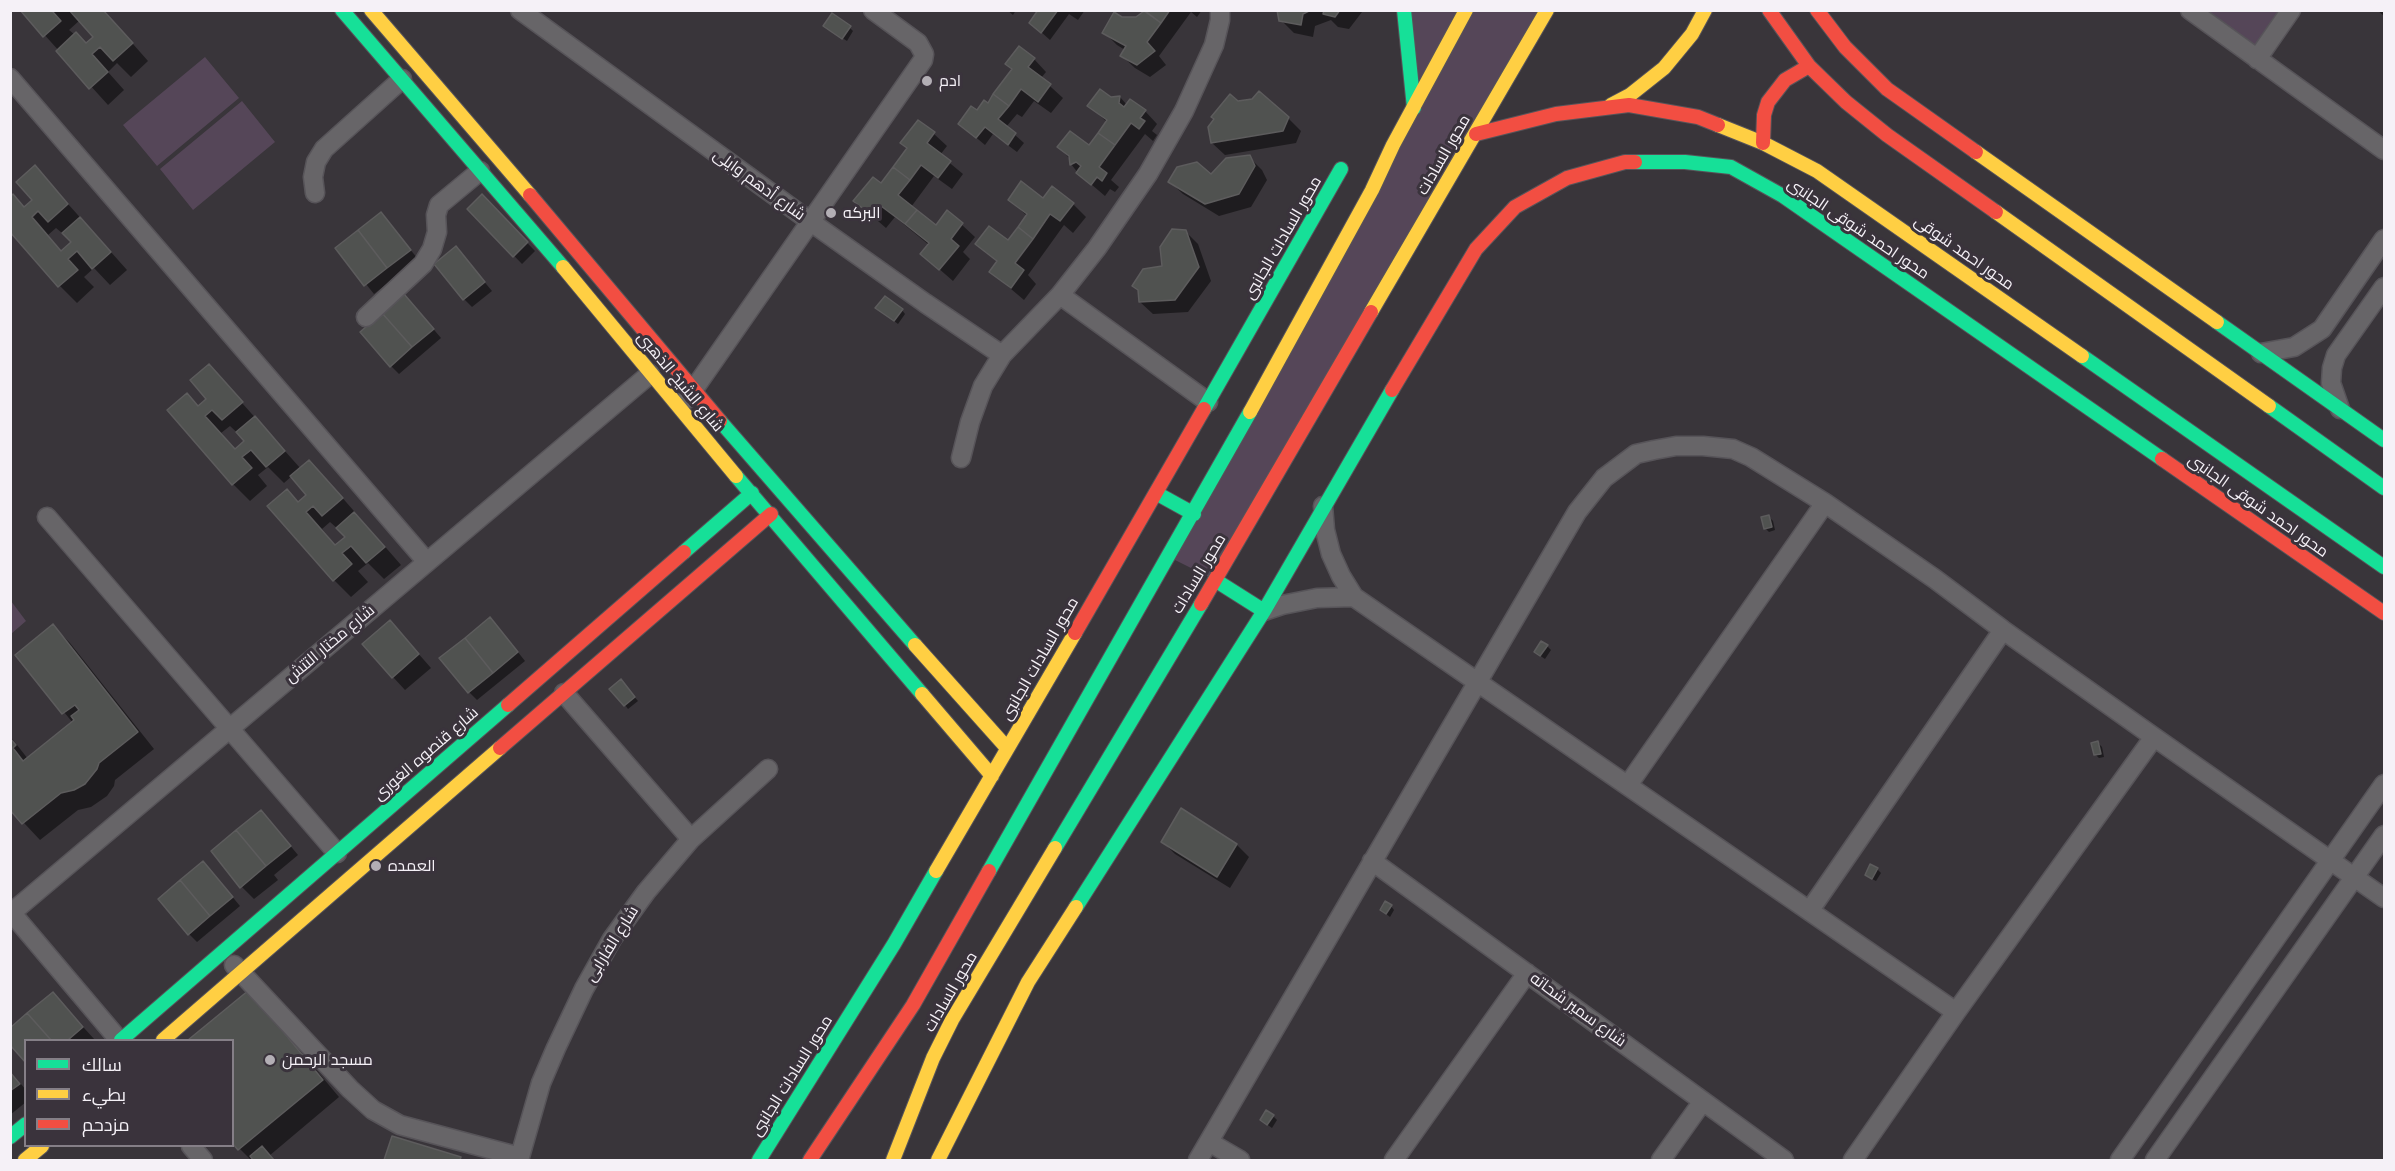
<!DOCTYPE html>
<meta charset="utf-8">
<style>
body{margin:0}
#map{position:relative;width:2395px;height:1171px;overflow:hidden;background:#39353a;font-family:"PT Sans",Cairo,sans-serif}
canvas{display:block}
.frame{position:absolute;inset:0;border:12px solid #f5f1f7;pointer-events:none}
.legend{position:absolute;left:24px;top:1039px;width:210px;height:108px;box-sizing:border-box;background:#3a333c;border:2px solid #857f87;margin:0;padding:8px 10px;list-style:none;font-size:18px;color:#f5f1f7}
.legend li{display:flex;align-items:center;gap:12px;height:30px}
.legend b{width:30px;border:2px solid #857f87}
</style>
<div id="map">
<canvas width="2395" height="1171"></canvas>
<div class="frame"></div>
<ul class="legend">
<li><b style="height:8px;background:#16e098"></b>سالك</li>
<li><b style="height:8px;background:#ffcf43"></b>بطيء</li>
<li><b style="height:8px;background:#f24e42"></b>مزدحم</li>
</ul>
</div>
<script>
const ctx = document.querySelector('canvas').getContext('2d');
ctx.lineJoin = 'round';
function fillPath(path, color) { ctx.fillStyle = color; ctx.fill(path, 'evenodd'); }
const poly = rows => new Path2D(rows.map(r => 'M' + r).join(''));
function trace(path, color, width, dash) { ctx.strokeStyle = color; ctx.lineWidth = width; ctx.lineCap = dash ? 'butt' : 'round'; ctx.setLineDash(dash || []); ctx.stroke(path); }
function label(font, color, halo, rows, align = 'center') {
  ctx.font = font + ' "PT Sans",Cairo,sans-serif'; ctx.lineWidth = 6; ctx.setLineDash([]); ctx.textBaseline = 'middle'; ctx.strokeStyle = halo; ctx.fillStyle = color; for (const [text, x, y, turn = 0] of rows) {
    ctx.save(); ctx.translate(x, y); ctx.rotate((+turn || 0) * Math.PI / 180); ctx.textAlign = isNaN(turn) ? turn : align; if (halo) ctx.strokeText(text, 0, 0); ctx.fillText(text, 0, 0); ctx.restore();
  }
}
const green = poly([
 [1404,11,1546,11,1215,580,1169,557,1414,108],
 [2190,11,2291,11,2257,59],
 [205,57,239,98,157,166,123,125],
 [242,101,275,142,193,210,160,169],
 [11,601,26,621,11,634,10,634]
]);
const shadow = poly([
 [22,10,103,10,148,61,131,77,117,63,108,72,124,90,108,105],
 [80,20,95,37,86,44,69,30],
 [1007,10,1016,10,1013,15],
 [1040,10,1085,10,1078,20,1069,14,1050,40,1031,23],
 [1145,10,1202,10,1197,17,1191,12,1159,56,1166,65,1150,77,1135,68,1122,56,1125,50,1117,45,1104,32,1122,19,1137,18],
 [1278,10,1361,10,1362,12,1349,29,1338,27,1331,20,1315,26,1313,37,1294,33,1281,20],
 [2377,10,2384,10,2384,16],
 [850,28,853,31,847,41,829,29],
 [1034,59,1046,72,1041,78,1063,98,1051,113,1034,101,1022,117,1017,114,1006,127,1024,143,1017,152,993,134,985,145,960,124,988,105,1013,70,1007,64],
 [1120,97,1127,105,1145,111,1157,124,1152,131,1157,135,1153,141,1145,134,1111,180,1119,187,1115,192,1110,189,1105,196,1078,173,1071,164,1070,159,1059,147,1089,147,1107,122,1089,106],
 [1238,103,1288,118,1301,131,1296,143,1225,155,1212,143],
 [934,134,947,146,940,155,963,174,952,189,934,176,911,207,936,227,948,212,975,237,963,252,970,259,953,281,922,254,929,245,895,217,886,228,855,201,881,185],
 [1249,157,1262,170,1267,180,1251,207,1219,216,1183,194,1170,182,1211,177],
 [35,167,127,270,110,285,94,268,84,277,94,287,77,303,60,286,25,208,34,200],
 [56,228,73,242,62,252,48,235],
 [482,196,535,251,522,264,469,209],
 [1010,200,1044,200,1073,204,1086,217,1073,233,1064,225,1028,275,1036,284,1024,300,991,272,998,262,977,244,1008,242,1027,216],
 [381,214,418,259,374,294,337,248],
 [1185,231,1198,244,1211,281,1188,312,1153,314,1140,302],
 [456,248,492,291,472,307,464,299],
 [412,304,441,338,399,374,391,366],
 [902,310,905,314,898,324,881,311],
 [209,366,301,469,309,462,326,479,401,565,384,579,368,563,358,571,368,582,351,597,334,580,287,491,299,503,308,495,292,476,284,483,268,467,258,475,267,486,250,501,233,484,169,410,199,407,208,399],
 [230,426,246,441,236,450,221,433],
 [330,522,347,537,336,546,322,529],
 [1769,517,1773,521,1775,530,1769,532,1765,528],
 [53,626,70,643,154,749,115,780,114,786,107,796,91,807,78,810,40,840,10,808,10,736,28,759,73,723,17,655],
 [498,627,525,661,477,700,469,692],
 [402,635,431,668,405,690,393,677],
 [1547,646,1551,650,1545,659,1539,655],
 [624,685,638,701,628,709,625,705],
 [2098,743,2102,747,2104,757,2099,758,2096,755],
 [269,820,298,855,274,875,278,880,254,899,242,887],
 [1163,842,1237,845,1249,857,1230,888,1175,854],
 [1877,869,1881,873,1876,881,1870,878],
 [211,871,240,906,197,942,189,934],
 [1391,906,1394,910,1390,917,1385,913],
 [248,992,265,1009,339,1097,269,1156,273,1160,251,1160,232,1141,232,1040,191,1040],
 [53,994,95,1040,26,1040,10,1043],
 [10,1071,26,1090,26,1102,10,1115],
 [1273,1116,1277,1120,1272,1128,1265,1123],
 [393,1138,460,1158,463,1160,386,1160]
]);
const building = poly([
 [20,10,55,10,53,12,61,21,43,37,20,10],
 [69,10,103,10,133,43,113,61,100,47,92,54,108,72,89,89,56,51,76,32,86,43,93,37,69,10],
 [1038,10,1058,10,1041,33,1029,23,1038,10],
 [1144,10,1170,10,1161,23,1144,10],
 [1277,10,1311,10,1303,14,1301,25,1279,21,1277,10],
 [1324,10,1340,10,1335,17,1323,14,1324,10],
 [1144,11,1161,23,1147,42,1155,51,1137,65,1120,56,1126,46,1102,33,1114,12,1122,17,1136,17,1144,11],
 [832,13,851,26,842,39,823,26,832,13],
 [1019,46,1035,58,1028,67,1051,84,1038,102,1021,89,1009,106,993,94,1012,69,1005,64,1019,46],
 [1100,89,1111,97,1120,96,1119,103,1124,107,1130,99,1146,110,1140,118,1145,121,1139,129,1131,123,1115,145,1098,133,1107,120,1087,106,1100,89],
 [1259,91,1289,117,1283,131,1211,143,1208,127,1214,119,1211,117,1230,94,1238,101,1252,99,1259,91],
 [993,94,1009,106,998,119,1016,133,1008,145,985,127,976,138,958,124,971,106,977,110,984,100,988,103,993,94],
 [918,120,935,132,927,143,951,161,938,178,921,165,910,180,893,167,907,148,900,143,918,120],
 [1070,131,1089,145,1098,133,1115,145,1099,167,1107,173,1102,181,1097,177,1091,185,1076,173,1081,166,1076,162,1070,165,1069,156,1057,147,1070,131],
 [1250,155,1255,166,1239,194,1205,204,1168,182,1177,167,1197,162,1211,174,1226,158,1250,155],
 [35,165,68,204,48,222,38,211,32,217,61,251,71,242,62,233,80,217,111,252,92,269,77,251,68,259,78,270,58,287,10,232,10,197,13,194,24,207,32,200,16,182,35,165],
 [893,167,910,180,898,195,917,210,905,224,881,206,873,216,853,201,873,177,881,183,893,167],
 [1021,181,1043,198,1052,186,1074,203,1060,221,1050,214,1033,239,1018,227,1027,214,1008,200,1021,181],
 [482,194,528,242,513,257,467,209,482,194],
 [917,210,936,225,947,210,963,223,951,239,959,246,939,270,920,254,929,243,905,224,917,210],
 [381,212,411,250,387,268,358,230,381,212],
 [989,226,1008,240,1018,227,1033,239,1015,263,1024,270,1011,288,989,272,997,261,975,244,989,226],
 [1172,229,1186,230,1199,267,1175,300,1139,302,1138,290,1132,286,1143,269,1162,266,1160,247,1172,229],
 [358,230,387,268,364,286,335,248,358,230],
 [456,246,485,282,463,300,434,264,456,246],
 [404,294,434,329,412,347,382,313,404,294],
 [885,296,903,309,894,321,875,308,885,296],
 [382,313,412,347,390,367,360,332,382,313],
 [209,364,243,402,222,420,212,410,205,416,235,449,244,441,236,432,255,416,285,451,266,467,251,450,242,457,252,468,232,485,167,410,187,393,198,406,206,399,190,380,209,364],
 [309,460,343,498,322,516,313,506,306,512,335,545,345,537,336,528,354,512,385,547,366,563,351,546,342,553,352,564,333,581,267,506,287,489,298,502,306,495,290,476,309,460],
 [1769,515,1772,527,1764,529,1761,517,1769,515],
 [490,617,518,652,493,673,465,638,490,617],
 [390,620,419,654,392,678,362,644,390,620],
 [53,624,138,732,99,763,97,769,85,784,74,790,61,793,22,824,10,810,10,738,16,745,13,748,23,761,74,720,71,716,79,710,75,705,62,714,15,655,53,624],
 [465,638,493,673,468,693,439,658,465,638],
 [1541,641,1548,645,1540,656,1534,652,1541,641],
 [621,679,635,697,624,706,609,689,621,679],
 [2098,741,2101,754,2094,755,2091,743,2098,741],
 [1181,808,1237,844,1217,877,1161,842,1181,808],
 [261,810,291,846,266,866,236,830,261,810],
 [236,830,266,866,240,888,211,851,236,830],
 [203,861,233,897,210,916,180,880,203,861],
 [1870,864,1878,868,1872,879,1865,875,1870,864],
 [180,880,210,916,188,935,158,899,180,880],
 [1385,901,1392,905,1386,914,1380,910,1385,901],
 [249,990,323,1080,238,1150,232,1143,232,1040,188,1040,249,990],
 [53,992,83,1027,68,1040,51,1040,27,1013,53,992],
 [27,1013,51,1040,26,1040,26,1063,10,1045,10,1028,27,1013],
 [10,1072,20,1084,10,1091,10,1072],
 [1266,1110,1274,1115,1267,1125,1260,1120,1266,1110],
 [392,1136,461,1157,460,1160,384,1160,392,1136],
 [262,1146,274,1160,253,1160,250,1156,262,1146]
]);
const street = poly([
 [520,10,811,222,925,303,1002,355],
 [2190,10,2384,150],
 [2257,59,2291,10],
 [10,78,427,562],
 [315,193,313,177,316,162,324,149,402,79],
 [1060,295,1208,402],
 [366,317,423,264,432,249,437,232,436,215,439,205,480,171],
 [2261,353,2294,347,2322,329,2384,239],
 [687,399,923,60,924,54,918,43,873,10],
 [2340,409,2331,383,2332,368,2336,355,2384,287],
 [961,458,970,422,983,386,1002,355,1060,295,1097,248,1148,174,1184,111,1214,45,1220,20,1220,10],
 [1323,506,1325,530,1331,554,1341,576,1354,597,1956,1012],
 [47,517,337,853],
 [1264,611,1282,605,1317,598,1354,597],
 [564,693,691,839],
 [1628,785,1825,503],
 [1372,861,1784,1160],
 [1810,910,2003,630],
 [10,911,119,1040],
 [10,914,650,374],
 [234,965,350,1089,373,1110,400,1125,520,1157],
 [1209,1142,1240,1160],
 [191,1146,203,1160],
 [519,1160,541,1083,556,1048,584,989,612,939,646,892,691,839,768,769],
 [1198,1160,1577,512,1604,478,1636,454,1654,450,1676,446,1703,446,1733,449,1751,457,1825,503,1935,579,2003,630,2154,737,2384,898],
 [1394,1160,1527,973],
 [1661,1160,1703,1101],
 [1853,1160,1956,1012,2154,737],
 [2120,1160,2384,784],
 [2155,1160,2384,835]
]);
const fast = poly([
 [342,10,563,267],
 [1404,10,1414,108],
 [1635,162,1685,162,1731,167,1783,196,2162,459],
 [2217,322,2384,440],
 [2082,356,2384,567],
 [2269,406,2384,488],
 [1204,409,1341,169],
 [720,421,915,645],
 [736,476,922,694],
 [1156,493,1194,514],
 [684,552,752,493],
 [1215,580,1264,611],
 [1055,848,1201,604],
 [989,871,1250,412],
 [1076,907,1264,611,1392,390],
 [121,1040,508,705],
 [10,1137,26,1124],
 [759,1160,894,944,936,871]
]);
const slow = poly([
 [371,10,530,195],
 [1611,105,1630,95,1664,68,1692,34,1705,10],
 [1718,125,1763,143,1817,171,2082,356],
 [1976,152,2217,322],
 [1996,212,2269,406],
 [563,267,736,476],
 [1371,312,1547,10],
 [1250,412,1372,190,1393,145,1466,10],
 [915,645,1007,748],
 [922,694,992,776],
 [936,871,1075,633],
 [163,1040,500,748],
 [25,1160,42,1146],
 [893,1160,933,1058,952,1020,1055,848],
 [938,1160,1028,982,1076,907]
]);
const jam = poly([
 [1769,10,1809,66,1846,102,1887,135,1996,212],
 [1817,10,1845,47,1887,89,1976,152],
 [1476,134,1556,114,1629,105,1698,117,1718,125],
 [1763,143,1764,115,1768,102,1785,80,1809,66],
 [530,195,720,421],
 [1392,390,1476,249,1515,207,1567,178,1625,162,1635,162],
 [2162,459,2384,613],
 [1201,604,1371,312],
 [1075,633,1204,409],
 [508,705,684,552],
 [500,748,771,514],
 [810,1160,913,1005,989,871]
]);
const markers = [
 [927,81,6,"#b3afb5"],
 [831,213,6,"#b3afb5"],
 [376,866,6,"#b3afb5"],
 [270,1060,6,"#b3afb5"]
];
const poiNames = [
 ["ادم",939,81],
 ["البركه",843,213],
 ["العمده",388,866],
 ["مسجد الرحمن",282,1060]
];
const streetNames = [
 ["محور السادات",1444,155,-60],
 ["شارع أدهم وايلى",759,185,36],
 ["محور احمد شوقى الجانبى",1858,229,34],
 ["محور السادات الجانبى",1283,238,-60],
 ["محور احمد شوقى",1964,253,35],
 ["شارع الشيخ الذهبى",680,382,50],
 ["محور احمد شوقى الجانبى",2258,506,35],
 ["محور السادات",1199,574,-59],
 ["شارع مختار التتش",330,644,-40],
 ["محور السادات الجانبى",1040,659,-60],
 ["شارع قنصوه الغورى",426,754,-41],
 ["شارع الفارابى",612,944,-58],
 ["محور السادات",951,992,-60],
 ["شارع سمير شحاته",1578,1010,36],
 ["محور السادات الجانبى",792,1076,-58]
];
fillPath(green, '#554658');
fillPath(shadow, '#0007');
fillPath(building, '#505250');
trace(building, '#5d5c5d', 1.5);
trace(street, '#575459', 21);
trace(fast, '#575459', 16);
trace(slow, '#575459', 16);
trace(jam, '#575459', 16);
trace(street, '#676568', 18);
trace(fast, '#16e098', 14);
trace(slow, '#ffcf43', 14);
trace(jam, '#f24e42', 14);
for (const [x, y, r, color] of markers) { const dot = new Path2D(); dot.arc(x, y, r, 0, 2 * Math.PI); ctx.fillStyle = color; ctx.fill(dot); trace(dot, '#3a333c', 2); }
label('16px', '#f5f1f7', '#3a333c', poiNames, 'left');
label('16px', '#f5f1f7', '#3a333c', streetNames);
</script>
